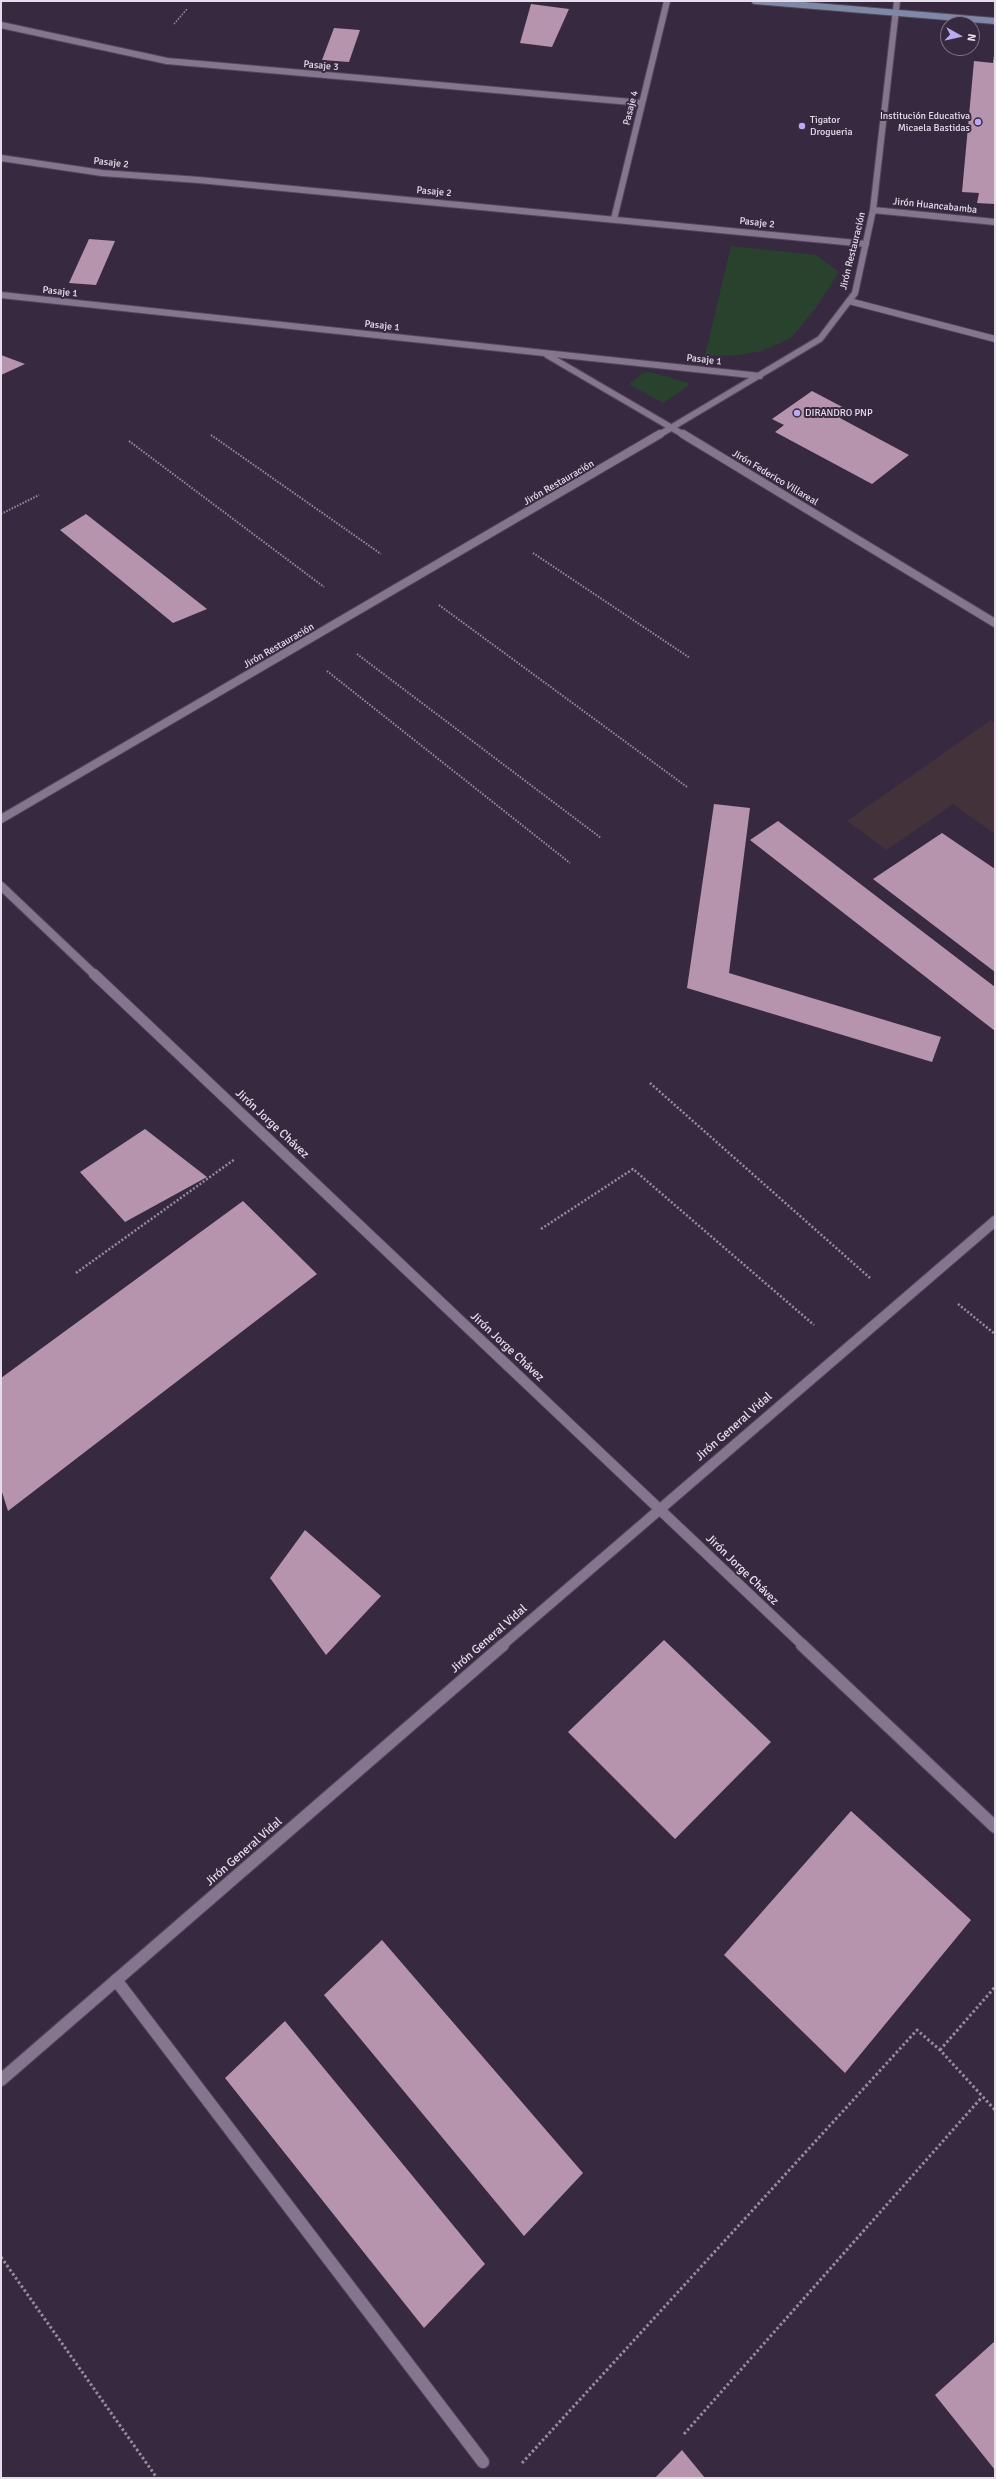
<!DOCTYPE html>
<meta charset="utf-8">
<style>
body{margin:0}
#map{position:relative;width:996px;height:2479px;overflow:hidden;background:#372a40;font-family:Signika,sans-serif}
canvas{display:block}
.frame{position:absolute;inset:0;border:2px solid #e6ddec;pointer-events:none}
.north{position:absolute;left:940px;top:16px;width:40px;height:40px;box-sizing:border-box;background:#372a40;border:1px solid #7d7285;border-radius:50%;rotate:98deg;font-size:11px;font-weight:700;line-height:16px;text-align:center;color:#e6ddec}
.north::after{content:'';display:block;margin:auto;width:14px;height:18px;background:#baaaf6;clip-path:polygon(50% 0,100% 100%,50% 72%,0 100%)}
</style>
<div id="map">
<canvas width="996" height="2479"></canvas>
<div class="frame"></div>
<div class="north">N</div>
</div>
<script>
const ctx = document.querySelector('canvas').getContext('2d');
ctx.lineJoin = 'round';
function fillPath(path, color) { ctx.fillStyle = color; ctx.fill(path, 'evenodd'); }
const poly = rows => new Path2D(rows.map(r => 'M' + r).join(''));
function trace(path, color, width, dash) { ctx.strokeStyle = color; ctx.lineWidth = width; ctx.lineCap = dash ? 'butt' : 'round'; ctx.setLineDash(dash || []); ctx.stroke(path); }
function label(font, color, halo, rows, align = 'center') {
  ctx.font = font + ' Signika,sans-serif'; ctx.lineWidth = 4; ctx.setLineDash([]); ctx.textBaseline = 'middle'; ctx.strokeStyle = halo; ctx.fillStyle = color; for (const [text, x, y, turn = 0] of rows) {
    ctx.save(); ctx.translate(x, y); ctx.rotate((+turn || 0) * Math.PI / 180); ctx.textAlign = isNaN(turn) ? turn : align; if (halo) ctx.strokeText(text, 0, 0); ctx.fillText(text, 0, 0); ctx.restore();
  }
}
const industrial = poly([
 [991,720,995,723,995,834,953,804,887,850,847,821]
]);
const green = poly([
 [731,246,816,255,839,272,815,309,792,337,762,351,739,355,705,356],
 [650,372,688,383,688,386,663,403,629,384,643,373]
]);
const building = poly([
 [531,4,569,9,552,47,520,43],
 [334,28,360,30,349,62,322,60],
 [994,55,995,55,995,204,977,203,979,193,962,192,974,61,993,63],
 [89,239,115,241,96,285,69,283],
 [1,355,25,364,1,375],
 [812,391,850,411,840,418,909,455,872,484,775,432,784,425,772,419],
 [86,514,207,609,173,623,60,530],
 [714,804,750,808,729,973,941,1037,932,1062,687,988],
 [778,821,995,987,995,1031,750,840],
 [942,833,995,869,995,972,873,879],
 [145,1129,207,1177,125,1222,80,1172],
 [243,1201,317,1274,8,1511,1,1489,1,1378],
 [305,1530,381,1596,326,1655,270,1578],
 [664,1640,771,1742,675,1839,568,1732],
 [851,1811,971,1920,845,2073,724,1955],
 [382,1940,583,2173,524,2236,324,1995],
 [285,2021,485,2264,424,2328,225,2078],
 [995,2341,995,2470,935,2395],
 [682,2450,705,2478,655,2478]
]);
const pathFar3 = poly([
 [174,24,187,9]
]);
const pathFar2 = poly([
 [211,435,381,554],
 [129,441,324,587],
 [1,514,39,495],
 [533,553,690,658],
 [439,605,687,787],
 [357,654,601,838],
 [327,671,570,863]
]);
const pathFar1 = poly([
 [650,1083,870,1278],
 [541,1229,633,1169,814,1325],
 [76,1273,235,1159],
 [958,1304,995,1334]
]);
const path = poly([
 [940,2050,995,1987],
 [1,2257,157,2478],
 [684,2434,982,2097],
 [522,2463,917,2030,940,2050,995,2110]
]);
const laneFar1 = poly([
 [849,301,995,339]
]);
const lane = poly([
 [116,1980,483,2462]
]);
const streetFar3 = poly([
 [1,25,167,61,642,103],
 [1,158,102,173,199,180,866,244],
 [873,210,995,222],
 [614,219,667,1],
 [1,295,760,376],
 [547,355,684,435],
 [659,435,820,339,855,293,873,210,897,1]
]);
const streetFar2 = poly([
 [683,434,995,623],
 [1,819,660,434],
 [1,886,95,975]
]);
const streetFar1 = poly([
 [94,974,804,1646],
 [501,1646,995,1221]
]);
const street = poly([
 [802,1645,995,1827],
 [1,2080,503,1645]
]);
const secondary = poly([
 [755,1,995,21]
]);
const markers = [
 [978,122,4,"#baaaf6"],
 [802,126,4,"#baaaf6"],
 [797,413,4,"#baaaf6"]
];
const farStreetnames = [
 ["Pasaje 3",321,66,5],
 ["Pasaje 4",631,108,-76],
 ["Pasaje 2",111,163,6],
 ["Pasaje 2",434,192,5],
 ["Jirón Huancabamba",935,206,6],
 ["Pasaje 2",757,223,6],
 ["Jirón Restauración",853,251,-76],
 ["Pasaje 1",60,292,6],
 ["Pasaje 1",382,326,6],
 ["Pasaje 1",704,360,6],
 ["Jirón Federico Villareal",775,478,31],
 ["Jirón Restauración",559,483,-30],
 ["Jirón Restauración",279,646,-30]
];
const farPoinames = [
 ["Institución Educativa",970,116,"right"],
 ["Micaela Bastidas",970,128,"right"],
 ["Tigator",810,120],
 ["Drogueria",810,132],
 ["DIRANDRO PNP",805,413]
];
const streetNames = [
 ["Jirón Jorge Chávez",272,1124,43],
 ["Jirón Jorge Chávez",507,1347,43],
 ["Jirón General Vidal",734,1427,-41],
 ["Jirón Jorge Chávez",742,1570,44],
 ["Jirón General Vidal",489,1639,-41],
 ["Jirón General Vidal",244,1852,-41]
];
fillPath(industrial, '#44323b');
fillPath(green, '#29422e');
fillPath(building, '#b694ad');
trace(laneFar1, '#534759', 8);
trace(lane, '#534759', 14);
trace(streetFar3, '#534759', 8);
trace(streetFar2, '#534759', 10);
trace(streetFar1, '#534759', 12);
trace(street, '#534759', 14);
trace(secondary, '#534759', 8);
trace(pathFar3, '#968c9e', 1.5, [1.5, 1.5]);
trace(pathFar2, '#968c9e', 2, [1.5, 1.5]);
trace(pathFar1, '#968c9e', 2.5, [2, 2]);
trace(path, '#968c9e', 3, [2.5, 2.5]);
trace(laneFar1, '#85758f', 6);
trace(lane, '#85758f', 12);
trace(streetFar3, '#85758f', 6);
trace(streetFar2, '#85758f', 8);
trace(streetFar1, '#85758f', 10);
trace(street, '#85758f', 12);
trace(secondary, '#8088a8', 6);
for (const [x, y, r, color] of markers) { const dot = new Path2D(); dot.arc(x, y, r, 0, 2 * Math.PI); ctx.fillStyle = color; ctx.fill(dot); trace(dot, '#372a40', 1.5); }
label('10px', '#e6ddec', '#372a40', farStreetnames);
label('10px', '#e6ddec', '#372a40', farPoinames, 'left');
label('12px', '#e6ddec', '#372a40', streetNames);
</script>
